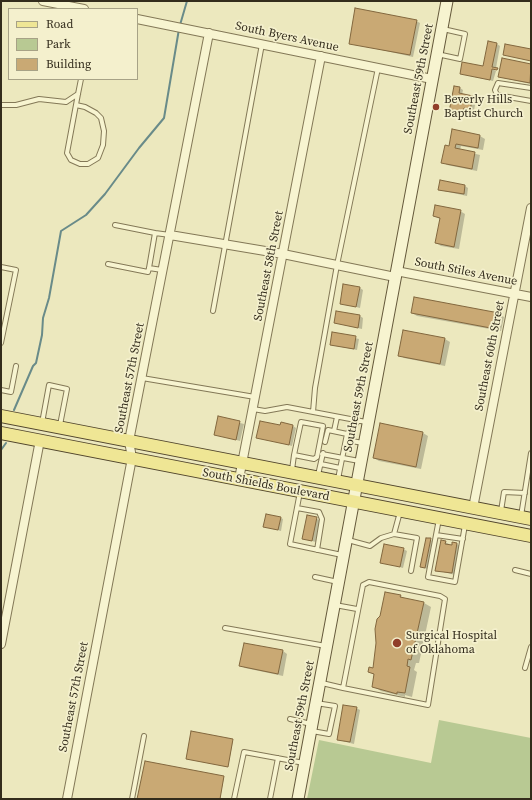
<!DOCTYPE html>
<style>
body{margin:0}
#map{position:relative;width:532px;height:800px;overflow:hidden;background:#ece8be;font-family:"Source Serif 4",serif}
canvas{display:block}
.frame{position:absolute;inset:0;border:2px solid #332c1c;pointer-events:none}
.legend{position:absolute;left:8px;top:8px;width:130px;height:72px;box-sizing:border-box;background:#f4f0cd;border:1px solid #a7a286;margin:0;padding:5px 7px;list-style:none;font-size:12px;color:#332c1c}
.legend li{display:flex;align-items:center;gap:8px;height:20px}
.legend b{width:20px;border:1px solid #a7a286}
</style>
<div id="map">
<canvas width="532" height="800"></canvas>
<div class="frame"></div>
<ul class="legend">
<li><b style="height:5px;background:#efe695"></b>Road</li>
<li><b style="height:11px;background:#b8c993"></b>Park</li>
<li><b style="height:11px;background:#c9a974"></b>Building</li>
</ul>
</div>
<script>
const ctx = document.querySelector('canvas').getContext('2d');
ctx.lineJoin = 'round';
function fillPath(path, color) { ctx.fillStyle = color; ctx.fill(path, 'evenodd'); }
const poly = rows => new Path2D(rows.map(r => 'M' + r).join(''));
function trace(path, color, width, dash) { ctx.strokeStyle = color; ctx.lineWidth = width; ctx.lineCap = dash ? 'butt' : 'round'; ctx.setLineDash(dash || []); ctx.stroke(path); }
function label(font, color, halo, rows, align = 'center') {
  ctx.font = font + ' "Source Serif 4",serif'; ctx.lineWidth = 3.5; ctx.setLineDash([]); ctx.textBaseline = 'middle'; ctx.strokeStyle = halo; ctx.fillStyle = color; for (const [text, x, y, turn = 0] of rows) {
    ctx.save(); ctx.translate(x, y); ctx.rotate((+turn || 0) * Math.PI / 180); ctx.textAlign = isNaN(turn) ? turn : align; if (halo) ctx.strokeText(text, 0, 0); ctx.fillText(text, 0, 0); ctx.restore();
  }
}
const green = poly([
 [439,720,531,738,531,799,307,799,319,740,431,763]
]);
const shadow = poly([
 [416,21,420,23,413,57,350,43],
 [497,44,500,46,496,68,493,67,492,69,496,71,493,81,461,74,484,68],
 [502,59,531,65,531,84,499,77,500,71,497,69,500,71],
 [460,88,463,90,462,95,476,99,474,111,467,110,466,116,450,112],
 [453,131,480,136,485,139,483,150,461,146,460,150,480,155,477,171,447,165,443,162,450,147],
 [465,186,468,188,467,196,439,190],
 [460,211,465,214,459,249,441,246,436,243,440,219,434,216],
 [360,288,363,290,360,308,341,303],
 [412,313,499,314,504,317,501,331,417,316],
 [360,316,363,318,362,329,335,323],
 [333,333,359,339,357,350,331,345],
 [445,339,450,342,445,366,404,358,400,355],
 [218,417,244,424,240,441,215,434],
 [381,424,423,433,428,436,421,469,379,461,374,458],
 [281,426,293,426,296,428,292,446,258,437],
 [308,516,320,520,316,542,303,539],
 [281,518,283,519,281,531,265,527],
 [430,539,432,541,427,569,421,567],
 [445,542,449,544,448,546,457,544,460,546,455,575,436,570],
 [403,549,407,551,403,568,381,562],
 [400,596,407,599,424,603,431,607,419,663,416,663,414,670,417,672,412,697,405,695,405,697,381,691,373,686,375,675,369,672,374,669],
 [283,651,287,654,283,676,245,668,240,665],
 [356,708,360,710,354,744,342,741,338,739],
 [192,732,233,741,228,767,188,759],
 [146,762,224,777,220,799,138,799]
]);
const stream = poly([
 [180,25,187,1],
 [14,410,33,366,36,363,42,335,43,318,49,298,61,231,86,215,105,194,139,148,164,118,179,29],
 [1,450,6,443]
]);
const building = poly([
 [355,8,417,20,410,55,349,44,355,8],
 [488,41,497,43,492,67,498,68,497,70,492,69,490,80,460,74,462,62,483,66,488,41],
 [505,44,531,49,531,61,503,55,505,44],
 [502,58,531,64,530,83,498,77,502,58],
 [454,86,460,87,459,93,473,96,470,110,464,108,462,115,449,112,454,86],
 [452,129,480,135,478,148,456,144,455,148,475,152,472,169,441,163,445,145,449,146,452,129],
 [440,180,465,185,464,194,438,190,440,180],
 [435,205,461,210,454,247,435,243,440,218,433,216,435,205],
 [343,284,360,287,356,307,340,304,343,284],
 [414,297,499,313,496,329,411,313,414,297],
 [336,311,360,315,358,328,334,323,336,311],
 [403,330,445,338,440,364,398,356,403,330],
 [332,332,356,336,354,349,330,345,332,332],
 [218,416,240,421,236,440,214,435,218,416],
 [260,421,280,425,281,422,293,425,289,445,256,438,260,421],
 [380,423,423,432,416,467,373,458,380,423],
 [266,514,281,517,278,530,263,527,266,514],
 [307,515,317,517,312,541,302,539,307,515],
 [426,538,431,538,425,568,420,567,426,538],
 [441,540,446,541,445,544,452,545,452,542,457,543,452,573,435,571,441,540],
 [384,544,404,548,400,567,380,563,384,544],
 [385,592,401,595,400,597,424,602,411,660,408,659,407,666,410,667,405,693,397,692,397,694,372,687,374,674,368,672,369,667,373,668,376,643,375,629,377,619,380,616,385,592],
 [244,643,283,650,278,674,239,666,244,643],
 [343,705,357,707,350,742,337,740,343,705],
 [191,731,233,739,228,767,186,759,191,731],
 [145,761,224,776,220,799,137,799,145,761]
]);
const lane = poly([
 [437,54,460,59,465,34,443,29],
 [531,88,498,83,495,90,497,95,531,101],
 [1,105,16,105,39,99,66,102,78,94],
 [76,105,85,107,96,113,101,118,104,131,103,145,98,158,88,164,80,164,71,160,67,153,78,94,81,79],
 [155,233,170,235],
 [108,264,148,272,149,268,155,233,115,225],
 [1,267,16,270,1,343],
 [149,268,162,270],
 [213,311,262,44],
 [142,378,255,397],
 [1,390,11,392,16,366],
 [253,409,265,411,287,407,366,422],
 [313,412,315,388,337,265,378,68],
 [42,423,49,385,67,389,60,425],
 [334,431,337,417],
 [346,440,363,443],
 [325,442,328,430,347,434],
 [322,454,359,461],
 [321,464,340,468],
 [292,470,294,455,301,422,323,426,317,457,314,459,294,455],
 [318,475,323,453],
 [338,479,347,434,358,421],
 [300,492,290,544,342,555],
 [297,508,319,512,322,519,317,550],
 [501,511,504,492,525,493],
 [521,516,531,453],
 [439,519,428,577,455,582,465,525],
 [394,534,417,538,411,571],
 [436,535,463,539],
 [348,540,370,546,381,538,394,534,400,512],
 [515,570,531,574],
 [315,577,338,582],
 [335,605,357,609],
 [225,628,326,646],
 [525,668,531,647],
 [322,683,343,688,428,705,445,599,440,596,369,582,363,585,343,688],
 [290,719,311,724],
 [312,731,329,734,335,706,316,703],
 [132,799,144,736],
 [234,799,244,752,304,763],
 [270,799,278,758]
]);
const street = poly([
 [43,1,84,9],
 [137,19,432,79],
 [170,235,283,254,395,277],
 [396,271,531,297],
 [239,479,321,56],
 [473,508,531,208],
 [1,644,40,440],
 [67,799,132,458,129,441,209,33]
]);
const secondary = poly([
 [298,799,447,1]
]);
const primary = poly([
 [1,416,531,519],
 [1,433,531,536]
]);
const markers = [
 [436,107,4,"#913e29"],
 [397,643,5,"#913e29"]
];
const streetNames = [
 ["South Byers Avenue",287,37,12],
 ["Southeast 59th Street",419,79,-79],
 ["Southeast 58th Street",269,266,-79],
 ["South Stiles Avenue",466,272,11],
 ["Southeast 60th Street",490,356,-79],
 ["Southeast 57th Street",130,378,-79],
 ["Southeast 59th Street",359,397,-79],
 ["South Shields Boulevard",266,485,11],
 ["Southeast 57th Street",74,697,-79],
 ["Southeast 59th Street",300,716,-79]
];
const poiNames = [
 ["Beverly Hills",444,100],
 ["Baptist Church",444,114],
 ["Surgical Hospital",406,636],
 ["of Oklahoma",406,650]
];
fillPath(green, '#b8c993');
fillPath(shadow, '#0003');
trace(stream, '#698b89', 2);
fillPath(building, '#c9a974');
trace(building, '#82673e', 1);
trace(lane, '#837857', 6);
trace(street, '#837857', 10);
trace(secondary, '#65593b', 13);
trace(primary, '#51452c', 14);
trace(lane, '#f7f4d0', 4);
trace(street, '#f7f4d0', 8);
trace(secondary, '#f7f4d0', 11);
trace(primary, '#efe695', 12);
for (const [x, y, r, color] of markers) { const dot = new Path2D(); dot.arc(x, y, r, 0, 2 * Math.PI); ctx.fillStyle = color; ctx.fill(dot); trace(dot, '#f4f0cd', 1.5); }
label('12px', '#332c1c', '#f4f0cd', streetNames);
label('12px', '#332c1c', '#f4f0cd', poiNames, 'left');
</script>
